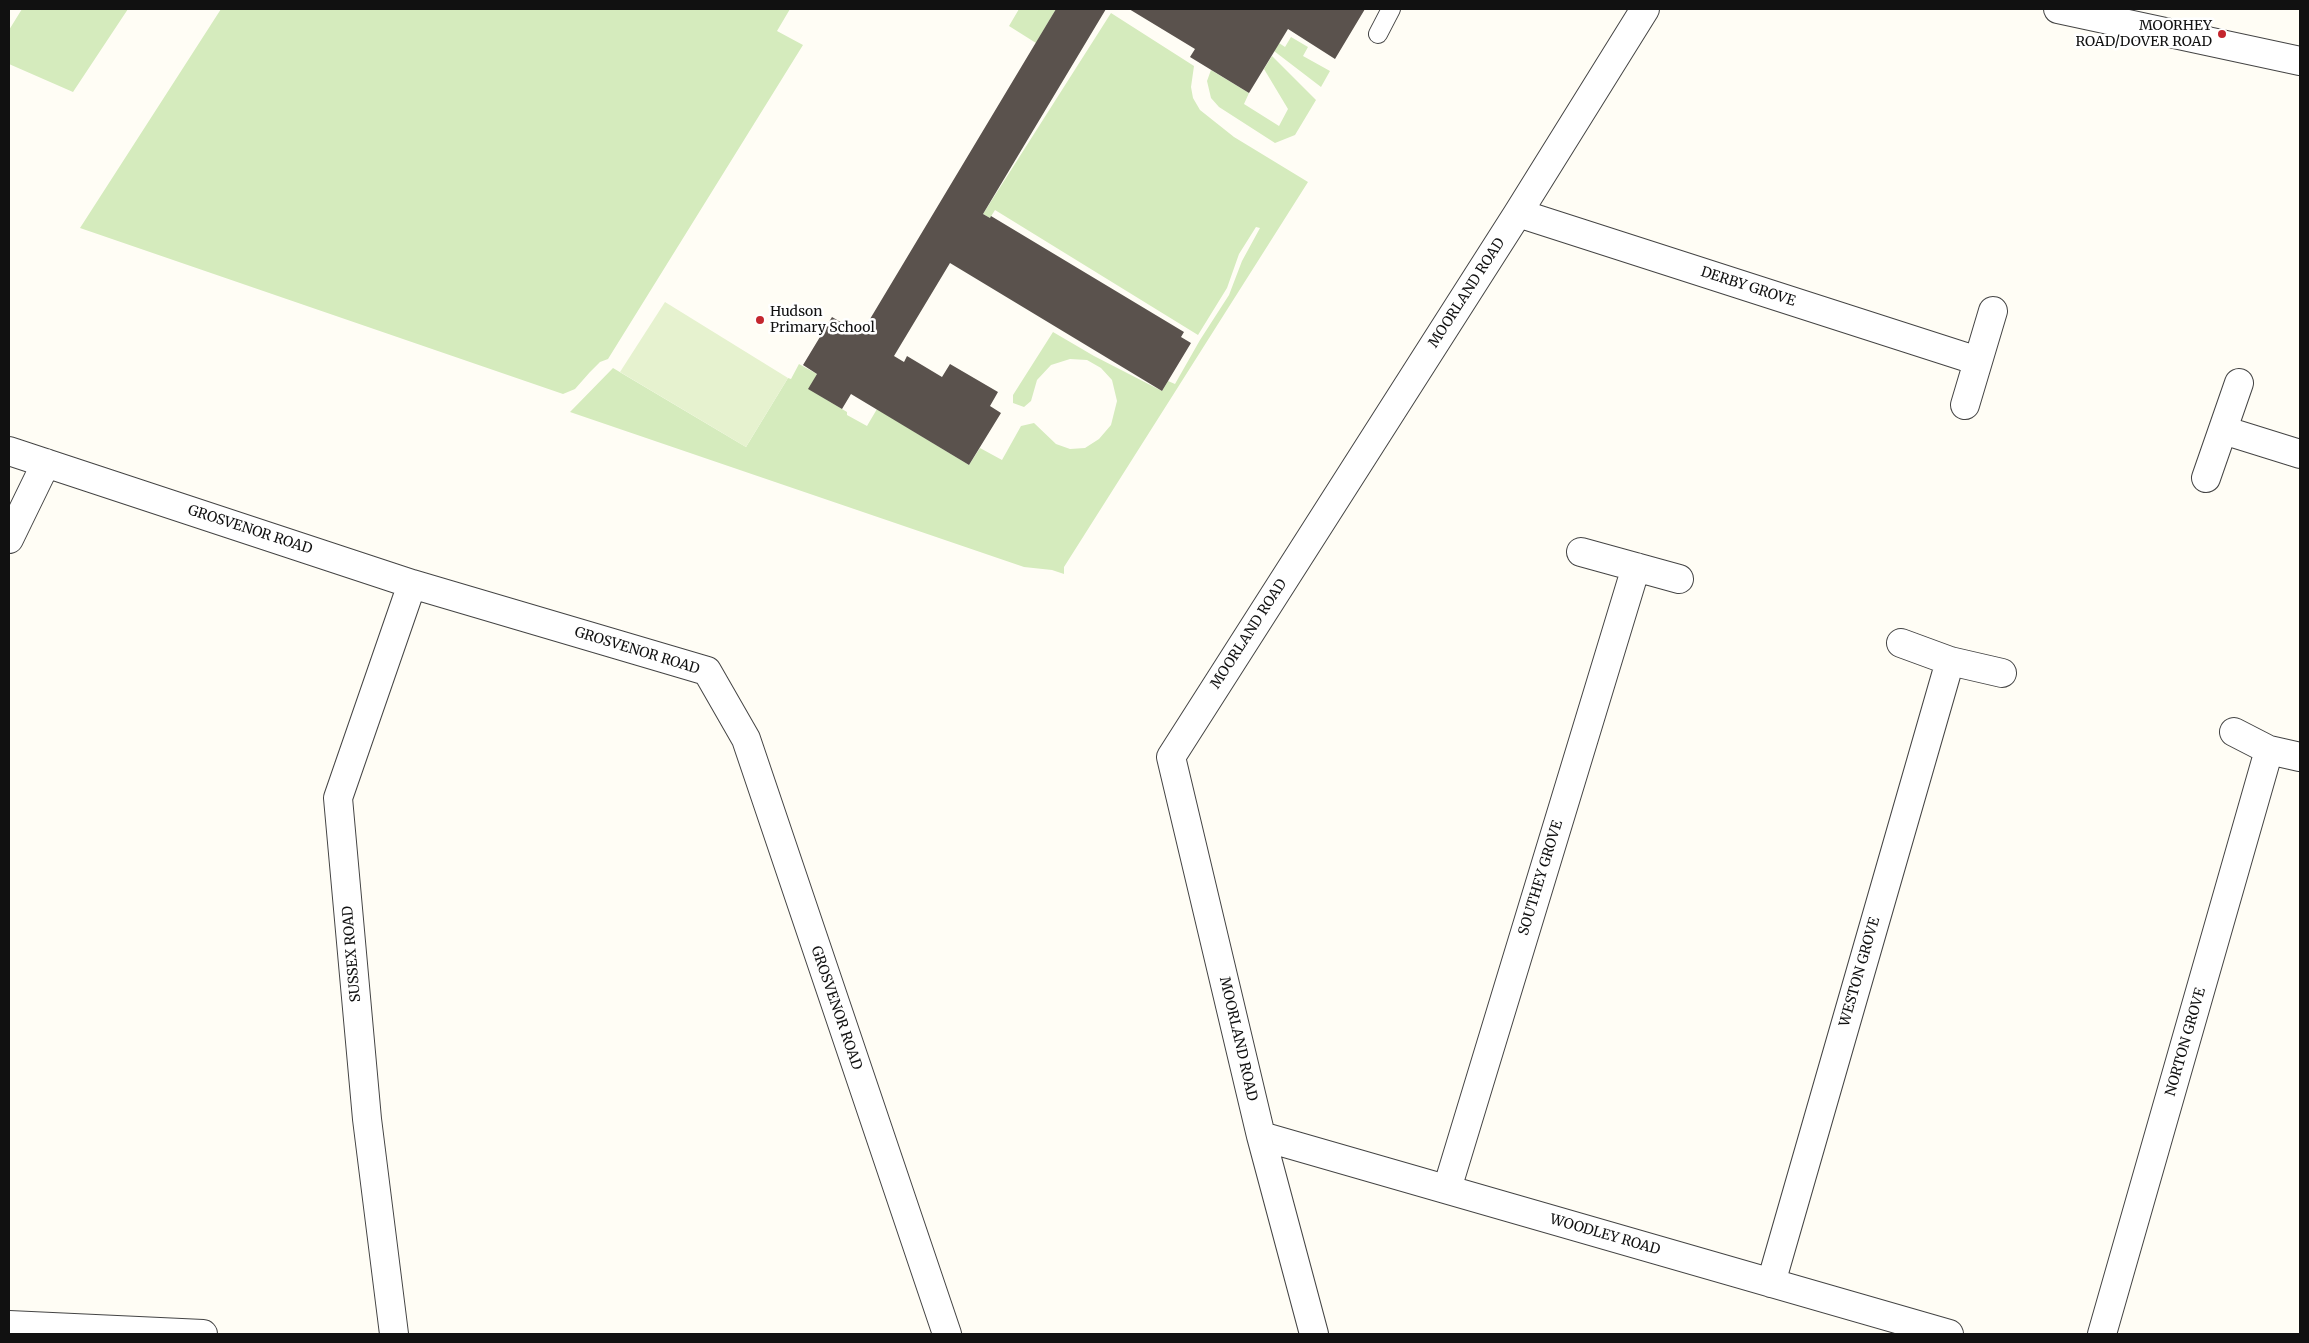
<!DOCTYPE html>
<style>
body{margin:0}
#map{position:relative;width:2309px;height:1343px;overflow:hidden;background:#fffdf5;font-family:Merriweather,serif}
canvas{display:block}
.frame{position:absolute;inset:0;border:10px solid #111;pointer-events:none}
</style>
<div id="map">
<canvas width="2309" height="1343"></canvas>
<div class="frame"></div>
</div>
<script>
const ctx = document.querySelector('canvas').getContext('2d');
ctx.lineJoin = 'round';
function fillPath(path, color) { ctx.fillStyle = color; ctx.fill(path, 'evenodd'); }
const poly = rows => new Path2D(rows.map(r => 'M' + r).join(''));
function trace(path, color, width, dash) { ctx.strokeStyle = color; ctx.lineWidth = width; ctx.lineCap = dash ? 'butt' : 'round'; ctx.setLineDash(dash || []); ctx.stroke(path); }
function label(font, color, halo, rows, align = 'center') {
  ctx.font = font + ' Merriweather,serif'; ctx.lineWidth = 5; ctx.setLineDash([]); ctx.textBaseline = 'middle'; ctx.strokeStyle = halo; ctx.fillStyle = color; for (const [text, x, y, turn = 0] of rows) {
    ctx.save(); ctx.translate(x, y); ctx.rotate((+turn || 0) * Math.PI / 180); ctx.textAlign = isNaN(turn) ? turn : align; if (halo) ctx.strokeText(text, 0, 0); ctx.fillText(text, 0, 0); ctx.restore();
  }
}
const green = poly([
 [22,9,128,9,73,92,9,64,9,30],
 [221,9,790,9,777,31,803,45,608,359,600,362,590,372,575,389,563,394,80,228],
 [1019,9,1056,9,1036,43,1009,26],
 [1111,13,1194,66,1191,87,1193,98,1200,110,1234,137,1308,182,1064,567,1064,574,1052,570,1024,567,570,412,613,368,746,447,788,378,791,379,799,364,817,374,809,389,847,412,847,415,867,426,877,409,969,465,980,448,1002,460,1021,426,1034,423,1056,444,1070,449,1085,448,1099,439,1111,425,1117,401,1112,380,1101,368,1087,360,1070,359,1051,365,1037,380,1031,401,1024,407,1013,403,1013,395,1053,332,1094,356,1162,391,1168,381,1175,384,1200,340,1229,295,1242,261,1260,228,1256,227,1239,254,1227,288,1198,335,995,210,990,218,983,214],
 [1291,37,1308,47,1303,56,1330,71,1321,87,1274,51,1279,43,1285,47],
 [1272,56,1316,100,1295,135,1275,143,1219,107,1211,98,1207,81,1211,70,1249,93,1244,104,1279,126,1288,109,1264,69]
]);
const pitch = poly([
 [665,302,788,378,746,447,620,372]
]);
const building = poly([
 [1056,9,1106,9,983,214,990,218,991,216,1184,332,1181,337,1191,343,1162,391,950,263,894,356,904,362,907,356,942,377,950,364,998,392,990,406,1001,413,969,465,851,394,842,409,808,389,817,374,803,365,832,317,861,334],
 [1129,9,1365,9,1335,59,1288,29,1249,93,1190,57,1195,49]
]);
const service = poly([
 [1378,34,1391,9]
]);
const minor = poly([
 [2058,9,2300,61],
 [1518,213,1978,361],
 [1965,405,1993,311],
 [2223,430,2300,454],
 [9,451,412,584,707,671,746,739,947,1334],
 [2206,478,2239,383],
 [9,539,46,463],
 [1581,552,1679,579],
 [1901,643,1950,661,2002,673],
 [2234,732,2269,750,2300,757],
 [1261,1136,1949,1334],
 [1447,1189,1636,567],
 [1771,1283,1950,661],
 [9,1325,203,1334],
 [394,1334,367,1119,338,798,412,584],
 [1314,1334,1261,1136,1171,757,1518,213,1645,9],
 [2102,1334,2269,750]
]);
const markers = [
 [2222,34,5,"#c4262e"],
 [760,320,5,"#c4262e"]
];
const poiNames = [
 ["MOORHEY",2212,26],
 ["ROAD/DOVER ROAD",2212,42],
 ["Hudson",770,312,"left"],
 ["Primary School",770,328,"left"]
];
const streetNames = [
 ["DERBY GROVE",1748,287,18],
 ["MOORLAND ROAD",1467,293,-57],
 ["GROSVENOR ROAD",250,530,18],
 ["MOORLAND ROAD",1249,634,-57],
 ["GROSVENOR ROAD",637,651,17],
 ["SOUTHEY GROVE",1541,878,-73],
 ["SUSSEX ROAD",352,954,-95],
 ["WESTON GROVE",1860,972,-74],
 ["GROSVENOR ROAD",836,1008,71],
 ["MOORLAND ROAD",1238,1039,77],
 ["NORTON GROVE",2186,1042,-74],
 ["WOODLEY ROAD",1605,1235,16]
];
fillPath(green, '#d5ebbd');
fillPath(pitch, '#e6f2cf');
fillPath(building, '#5a524d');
trace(service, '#444', 20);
trace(minor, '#444', 30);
trace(service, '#fff', 18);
trace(minor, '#fff', 28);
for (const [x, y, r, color] of markers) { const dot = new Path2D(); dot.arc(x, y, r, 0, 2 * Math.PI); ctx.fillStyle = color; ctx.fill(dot); trace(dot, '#fff', 2); }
label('14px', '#111', '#fff', poiNames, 'right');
label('14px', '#111', '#fff', streetNames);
</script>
